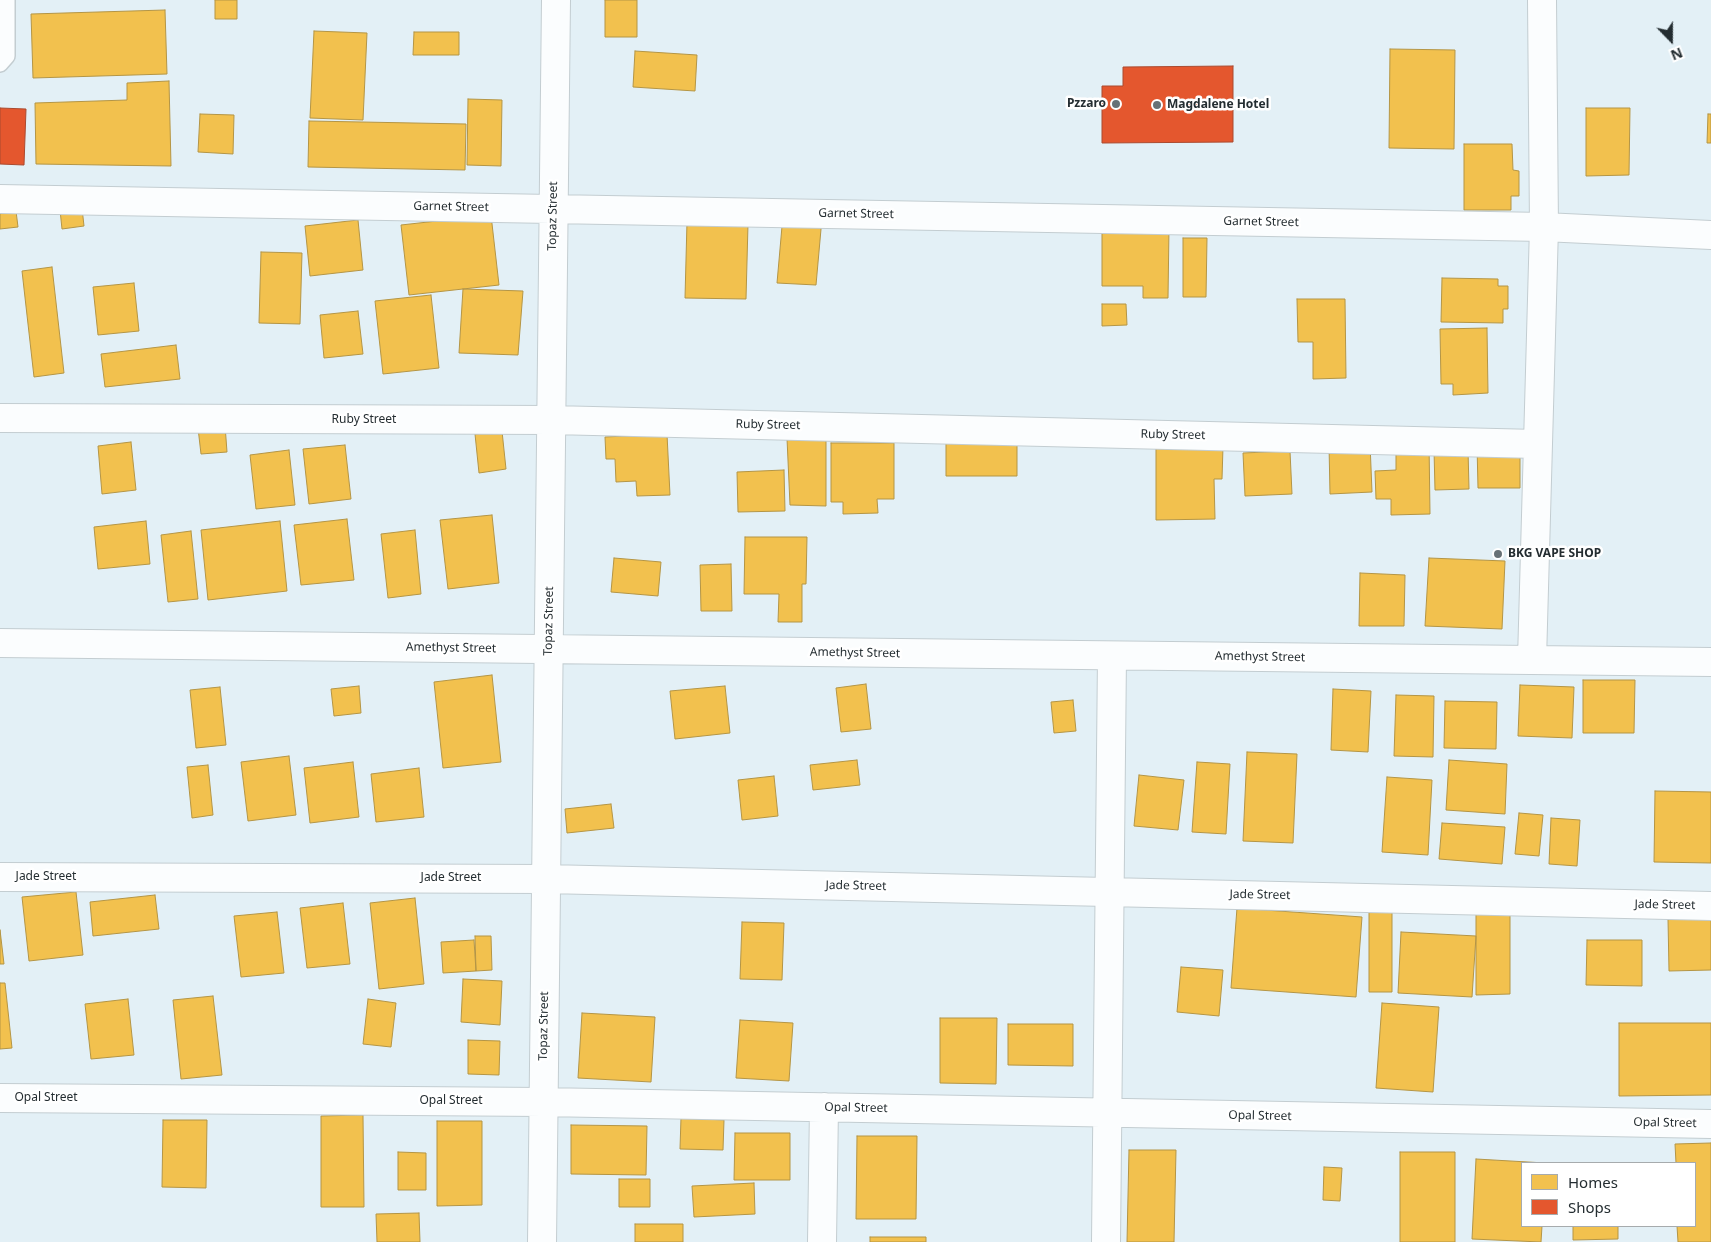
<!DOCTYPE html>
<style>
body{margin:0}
#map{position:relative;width:1711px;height:1242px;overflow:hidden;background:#e3f0f6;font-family:"Noto Sans",sans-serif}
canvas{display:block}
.legend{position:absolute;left:1521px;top:1162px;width:175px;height:65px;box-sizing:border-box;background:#fff;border:1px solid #a7abad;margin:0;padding:6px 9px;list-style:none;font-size:15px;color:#242d31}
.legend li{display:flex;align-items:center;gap:10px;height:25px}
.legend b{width:25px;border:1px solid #a7abad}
.north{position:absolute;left:1646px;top:15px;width:50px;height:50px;-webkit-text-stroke:4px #fff;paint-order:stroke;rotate:158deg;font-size:14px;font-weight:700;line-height:20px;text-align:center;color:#242d31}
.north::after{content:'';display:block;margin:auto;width:18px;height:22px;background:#242d31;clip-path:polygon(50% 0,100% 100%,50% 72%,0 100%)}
</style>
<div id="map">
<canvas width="1711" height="1242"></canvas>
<ul class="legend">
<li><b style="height:14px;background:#f2c14e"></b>Homes</li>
<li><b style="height:14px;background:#e4572e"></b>Shops</li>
</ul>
<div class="north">N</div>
</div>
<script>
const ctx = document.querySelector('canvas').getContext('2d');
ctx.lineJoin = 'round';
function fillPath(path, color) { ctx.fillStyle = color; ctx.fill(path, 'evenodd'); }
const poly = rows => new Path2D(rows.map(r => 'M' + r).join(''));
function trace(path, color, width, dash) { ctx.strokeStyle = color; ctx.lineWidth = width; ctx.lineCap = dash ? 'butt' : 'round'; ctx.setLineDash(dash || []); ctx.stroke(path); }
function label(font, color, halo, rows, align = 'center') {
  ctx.font = font + ' "Noto Sans",sans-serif'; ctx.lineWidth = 5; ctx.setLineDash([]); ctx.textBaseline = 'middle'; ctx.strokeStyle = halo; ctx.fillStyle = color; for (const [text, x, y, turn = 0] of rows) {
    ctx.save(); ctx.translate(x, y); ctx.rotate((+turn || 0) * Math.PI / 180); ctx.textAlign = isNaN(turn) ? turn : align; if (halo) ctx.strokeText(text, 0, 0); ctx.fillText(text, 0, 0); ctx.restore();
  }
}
const homes = poly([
 [215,0,237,0,237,19,215,19,215,0],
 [605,0,637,0,637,37,605,37,605,0],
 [165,10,167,74,33,78,31,14,165,10],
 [314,31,367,33,363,120,310,118,314,31],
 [414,32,459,32,459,55,413,55,414,32],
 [1390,49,1455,50,1454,149,1389,148,1390,49],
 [635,51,697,55,695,91,633,87,635,51],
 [169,81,171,166,36,164,35,103,127,100,127,83,169,81],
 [468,99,502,100,501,166,467,165,468,99],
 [1586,108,1630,108,1629,175,1586,176,1586,108],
 [200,114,234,115,233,154,198,152,200,114],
 [1708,114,1711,114,1711,143,1707,143,1708,114],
 [309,121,466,124,465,170,308,167,309,121],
 [1464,144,1512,144,1513,170,1519,171,1519,196,1511,196,1511,210,1464,210,1464,144],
 [15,203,18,227,0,229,0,204,15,203],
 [82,208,84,226,62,229,60,210,82,208],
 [491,215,499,285,409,295,401,225,491,215],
 [783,215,822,218,816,285,777,283,783,215],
 [358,220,363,270,310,276,305,226,358,220],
 [687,222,748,224,746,299,685,298,687,222],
 [1102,227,1169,228,1168,298,1143,298,1143,286,1102,286,1102,227],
 [1183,238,1207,238,1206,297,1183,297,1183,238],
 [261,252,302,253,300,324,259,323,261,252],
 [52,267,64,373,34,377,22,271,52,267],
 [1442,278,1498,279,1498,286,1508,286,1508,309,1503,309,1503,323,1441,322,1442,278],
 [134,283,139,331,98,335,93,287,134,283],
 [463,289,523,291,518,355,459,353,463,289],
 [431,295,439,368,383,374,375,301,431,295],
 [1297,299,1345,299,1346,378,1313,379,1313,342,1298,342,1297,299],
 [1102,304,1126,304,1127,325,1102,326,1102,304],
 [358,311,363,354,324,358,320,315,358,311],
 [1487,328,1488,393,1453,395,1453,384,1441,384,1440,329,1487,328],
 [176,345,180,379,105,387,101,354,176,345],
 [225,425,227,452,201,454,198,428,225,425],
 [502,431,506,469,479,473,475,434,502,431],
 [946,433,1017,433,1017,476,946,476,946,433],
 [667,434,670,495,637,496,636,481,616,482,615,459,606,459,605,437,667,434],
 [787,438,826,438,826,506,790,505,787,438],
 [1429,441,1430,514,1391,515,1391,499,1376,499,1375,471,1396,470,1396,442,1429,441],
 [131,442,136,490,102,494,98,446,131,442],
 [831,443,894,443,894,499,877,499,878,513,843,514,843,502,831,502,831,443],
 [1370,443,1372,492,1330,494,1329,445,1370,443],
 [1520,444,1520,488,1478,488,1477,445,1520,444],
 [345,445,351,499,309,504,303,449,345,445],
 [1223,447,1222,479,1214,479,1215,519,1156,520,1156,448,1223,447],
 [1468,449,1469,489,1435,490,1434,450,1468,449],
 [289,450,295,505,256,509,250,455,289,450],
 [1290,451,1292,494,1245,496,1243,453,1290,451],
 [784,470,785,511,738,512,737,472,784,470],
 [492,515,499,583,448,589,440,520,492,515],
 [347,519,354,580,301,585,294,525,347,519],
 [146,521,150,564,98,569,94,527,146,521],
 [280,521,287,591,208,600,201,530,280,521],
 [415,530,421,594,388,598,381,534,415,530],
 [191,531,198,599,168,602,161,535,191,531],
 [745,537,807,537,806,584,802,584,802,622,778,622,779,594,744,594,745,537],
 [614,558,661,562,658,596,611,592,614,558],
 [1429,558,1505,561,1502,629,1425,626,1429,558],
 [731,564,732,611,701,611,700,565,731,564],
 [1360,573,1405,575,1404,626,1359,626,1360,573],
 [492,675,501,762,443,768,434,682,492,675],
 [1583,680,1635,680,1634,733,1583,733,1583,680],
 [866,684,871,729,841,732,836,688,866,684],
 [1520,685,1574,687,1572,738,1518,736,1520,685],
 [359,686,361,713,334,716,331,689,359,686],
 [725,686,730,733,675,739,670,691,725,686],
 [220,687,226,745,196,748,190,690,220,687],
 [1333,689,1371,691,1368,752,1331,750,1333,689],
 [1396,695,1434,696,1433,757,1394,756,1396,695],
 [1073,700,1076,731,1054,733,1051,702,1073,700],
 [1445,701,1497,702,1496,749,1444,748,1445,701],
 [1247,752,1297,754,1293,843,1243,841,1247,752],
 [289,756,296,815,248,821,241,762,289,756],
 [857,760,860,785,813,790,810,765,857,760],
 [1449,760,1507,764,1505,814,1446,810,1449,760],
 [353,762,359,817,310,823,304,768,353,762],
 [1197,762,1230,764,1226,834,1192,832,1197,762],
 [208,765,213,815,192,818,187,767,208,765],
 [419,768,424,817,376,822,371,774,419,768],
 [1139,775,1184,780,1178,830,1134,826,1139,775],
 [774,776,778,816,742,820,738,780,774,776],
 [1387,777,1432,780,1428,855,1382,852,1387,777],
 [1655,791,1711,792,1711,863,1654,862,1655,791],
 [611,804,614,828,567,833,565,809,611,804],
 [1519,813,1543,815,1539,856,1515,854,1519,813],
 [1551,818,1580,820,1577,866,1549,864,1551,818],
 [1442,823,1505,827,1502,864,1439,859,1442,823],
 [76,892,83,955,29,961,22,897,76,892],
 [155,895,159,929,93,936,90,902,155,895],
 [415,898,424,984,379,989,370,903,415,898],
 [343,903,350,964,307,968,300,908,343,903],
 [1510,906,1510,994,1476,995,1476,907,1510,906],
 [1237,908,1362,917,1356,997,1231,988,1237,908],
 [1369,910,1392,910,1392,992,1369,992,1369,910],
 [277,912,284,973,241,977,234,916,277,912],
 [1668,919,1711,919,1711,970,1669,971,1668,919],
 [742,922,784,923,782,980,740,979,742,922],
 [0,930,4,964,0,964,0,930],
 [1401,932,1476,936,1472,997,1398,993,1401,932],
 [475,936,491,936,492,970,476,971,475,936],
 [474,940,476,971,443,973,441,942,474,940],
 [1587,940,1642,940,1642,986,1586,985,1587,940],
 [1181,967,1223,970,1219,1016,1177,1012,1181,967],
 [463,979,502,981,500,1025,461,1022,463,979],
 [0,983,5,983,12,1048,0,1049,0,983],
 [213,996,222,1075,181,1079,173,1000,213,996],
 [128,999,134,1055,91,1059,85,1004,128,999],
 [368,999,396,1003,391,1047,363,1044,368,999],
 [1382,1003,1439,1007,1433,1092,1376,1088,1382,1003],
 [582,1013,655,1017,651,1082,578,1078,582,1013],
 [940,1018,997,1018,996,1084,940,1083,940,1018],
 [740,1020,793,1023,789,1081,736,1078,740,1020],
 [1619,1023,1711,1023,1711,1095,1619,1096,1619,1023],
 [1008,1024,1073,1024,1073,1066,1008,1065,1008,1024],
 [468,1040,500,1041,499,1075,468,1074,468,1040],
 [363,1115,364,1207,321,1207,321,1116,363,1115],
 [681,1118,724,1120,723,1150,680,1149,681,1118],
 [163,1120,207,1120,206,1188,162,1187,163,1120],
 [437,1121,482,1121,482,1205,437,1206,437,1121],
 [571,1125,647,1126,646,1175,571,1174,571,1125],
 [735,1133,790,1133,790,1180,734,1180,735,1133],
 [857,1136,917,1136,916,1219,856,1219,857,1136],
 [1711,1143,1711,1242,1678,1242,1677,1226,1695,1226,1695,1163,1676,1163,1675,1144,1711,1143],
 [1129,1150,1176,1150,1174,1242,1127,1242,1129,1150],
 [398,1152,426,1153,426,1190,398,1190,398,1152],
 [1400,1152,1455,1152,1455,1242,1400,1242,1400,1152],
 [1476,1159,1545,1163,1522,1163,1522,1226,1542,1226,1541,1242,1472,1239,1476,1159],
 [1324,1167,1342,1168,1340,1201,1323,1200,1324,1167],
 [619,1179,650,1179,650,1207,619,1207,619,1179],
 [754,1183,755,1214,694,1217,692,1186,754,1183],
 [419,1213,420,1242,377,1242,376,1214,419,1213],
 [635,1224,683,1224,683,1242,635,1242,635,1224],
 [1573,1226,1618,1226,1618,1239,1573,1240,1573,1226],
 [870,1237,926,1237,926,1242,870,1242,870,1237]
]);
const shops = poly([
 [1233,66,1233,142,1102,143,1102,86,1123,86,1123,67,1233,66],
 [0,108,26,109,24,165,0,164,0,108]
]);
const lane = poly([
 [0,64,7,56,7,0]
]);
const street = poly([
 [0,199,1544,227,1711,235],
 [0,418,552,420,1537,444],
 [0,643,1711,662],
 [1532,660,1544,227,1542,0],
 [0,877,546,879,1711,906],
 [0,1098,543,1102,1711,1124],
 [542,1242,556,0],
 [822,1242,824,1107],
 [1106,1242,1112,656]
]);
const markers = [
 [1116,104,5,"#677176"],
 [1157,105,5,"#677176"],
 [1498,554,5,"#677176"]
];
const poiNames = [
 ["Pzzaro",1106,104,"right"],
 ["Magdalene Hotel",1167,105],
 ["BKG VAPE SHOP",1508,554]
];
const streetNames = [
 ["Garnet Street",451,207,1],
 ["Garnet Street",856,214,1],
 ["Topaz Street",553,216,-89],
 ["Garnet Street",1261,222,1],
 ["Ruby Street",364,420],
 ["Ruby Street",768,425,1],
 ["Ruby Street",1173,435,1],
 ["Topaz Street",549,621,-89],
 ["Amethyst Street",451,648,1],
 ["Amethyst Street",855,653,1],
 ["Amethyst Street",1260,657,1],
 ["Jade Street",46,877],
 ["Jade Street",451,878],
 ["Jade Street",856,886,1],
 ["Jade Street",1260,895,1],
 ["Jade Street",1665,905,1],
 ["Topaz Street",544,1026,-89],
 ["Opal Street",46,1098],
 ["Opal Street",451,1101],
 ["Opal Street",856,1108,1],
 ["Opal Street",1260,1116,1],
 ["Opal Street",1665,1123,1]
];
fillPath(homes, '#f2c14e');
trace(homes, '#b49545', 1);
fillPath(shops, '#e4572e');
trace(shops, '#aa4a2f', 1);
trace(lane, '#c3cdd1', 18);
trace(street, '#c3cdd1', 30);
trace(lane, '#fbfdfe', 15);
trace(street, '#fbfdfe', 28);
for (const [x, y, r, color] of markers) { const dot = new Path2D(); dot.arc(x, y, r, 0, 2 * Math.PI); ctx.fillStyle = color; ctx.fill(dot); trace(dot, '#fff', 2); }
label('bold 12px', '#242d31', '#fff', poiNames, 'left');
label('12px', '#242d31', '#fff', streetNames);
</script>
